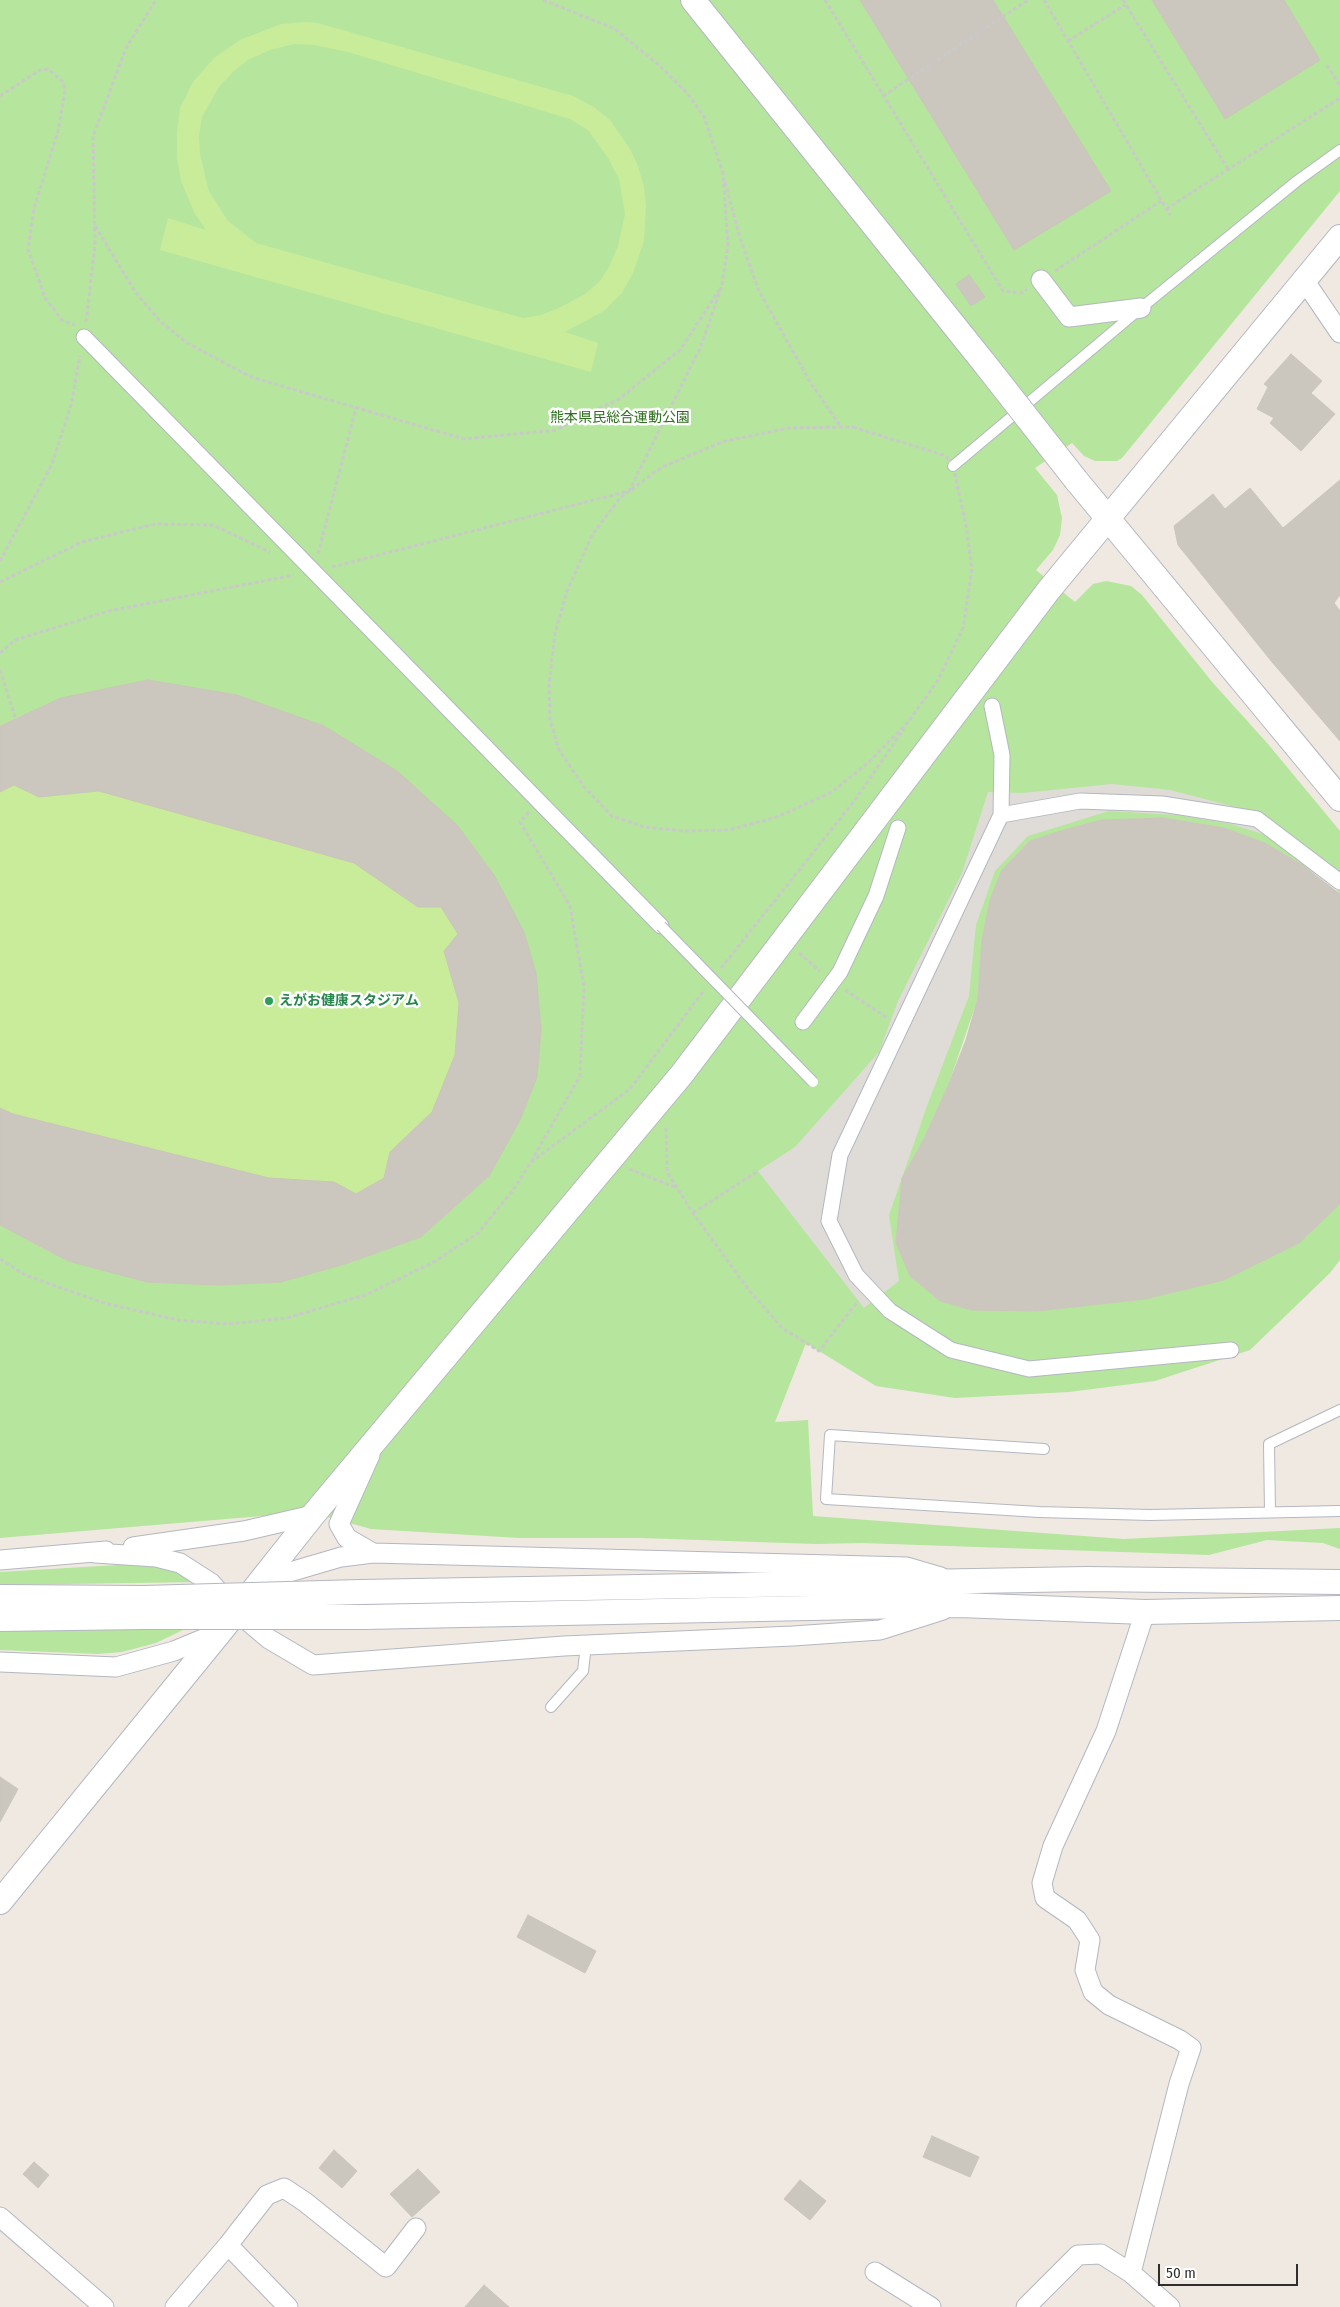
<!DOCTYPE html>
<meta charset="utf-8">
<style>
body{margin:0}
#map{position:relative;width:1340px;height:2307px;overflow:hidden;background:#efe9e1;font-family:"Fira Sans Condensed",sans-serif}
canvas{display:block}
.scale{position:absolute;left:1158px;top:2264px;width:140px;height:22px;box-sizing:border-box;border:2px solid #2e2e2e;border-top:0;padding-left:6px;font-size:15px;line-height:18px;white-space:nowrap;color:#2e2e2e;-webkit-text-stroke:4px #fff;paint-order:stroke}
</style>
<div id="map">
<canvas width="1340" height="2307"></canvas>
<div class="scale">50 m</div>
</div>
<script>
const ctx = document.querySelector('canvas').getContext('2d');
ctx.lineJoin = 'round';
function fillPath(path, color) { ctx.fillStyle = color; ctx.fill(path, 'evenodd'); }
const poly = rows => new Path2D(rows.map(r => 'M' + r).join(''));
function trace(path, color, width, dash) { ctx.strokeStyle = color; ctx.lineWidth = width; ctx.lineCap = dash ? 'butt' : 'round'; ctx.setLineDash(dash || []); ctx.stroke(path); }
function label(font, color, halo, rows, align = 'center') {
  ctx.font = font + ' "Fira Sans Condensed","Noto Sans JP",sans-serif'; ctx.lineWidth = 5; ctx.setLineDash([]); ctx.textBaseline = 'middle'; ctx.strokeStyle = halo; ctx.fillStyle = color; for (const [text, x, y, turn = 0] of rows) {
    ctx.save(); ctx.translate(x, y); ctx.rotate((+turn || 0) * Math.PI / 180); ctx.textAlign = isNaN(turn) ? turn : align; if (halo) ctx.strokeText(text, 0, 0); ctx.fillText(text, 0, 0); ctx.restore();
  }
}
const green = poly([
 [0,0,1340,0,1340,191,1122,458,1117,461,1095,461,1084,456,1072,443,1035,468,1057,495,1062,518,1060,535,1053,550,1036,570,1075,602,1093,584,1106,581,1131,586,1142,595,1213,683,1268,744,1340,831,1340,894,1332,884,1265,843,1224,828,1163,818,1101,820,1030,841,1002,870,990,900,982,940,978,998,948,1086,924,1139,902,1178,896,1243,910,1276,940,1301,972,1310,1037,1311,1145,1299,1224,1280,1299,1243,1340,1204,1340,1260,1330,1273,1250,1350,1155,1381,1069,1392,955,1398,876,1386,806,1343,775,1422,808,1420,813,1516,1124,1539,1340,1528,1340,1549,1323,1543,1267,1540,1209,1555,862,1543,816,1544,641,1538,519,1538,371,1529,310,1512,0,1538,0,1225,68,1261,348,1263,421,1237,489,1176,0,726],
 [151,1563,172,1566,200,1582,0,1585,0,1572],
 [185,1629,156,1643,122,1652,98,1654,0,1650,0,1630]
]);
const pitch = poly([
 [306,22,318,23,573,96,594,107,610,120,630,149,638,166,644,187,646,206,644,241,633,273,622,293,604,311,565,332,598,343,591,372,160,250,168,218,206,230,194,212,181,181,177,158,177,132,180,108,193,82,214,58,240,40,281,24],
 [294,44,315,45,348,52,570,119,588,130,608,158,619,179,625,214,618,246,609,267,600,281,585,294,559,308,541,315,523,318,256,243,228,221,209,191,200,154,199,136,202,117,219,87,234,71,248,60,270,50],
 [148,680,237,695,324,726,397,771,457,825,494,875,524,932,536,973,541,1030,537,1077,520,1120,489,1176,421,1237,348,1263,281,1282,217,1285,147,1282,68,1261,0,1225,0,725,61,698]
]);
const plaza = poly([
 [1112,784,1170,790,1262,814,1275,838,1231,824,1177,815,1109,811,1028,836,995,871,976,925,969,996,927,1106,889,1215,899,1281,864,1308,758,1171,795,1147,879,1052,898,1001,962,873,988,792,1023,793]
]);
const building = poly([
 [860,0,993,0,1111,191,1014,250,860,0],
 [1152,0,1284,0,1320,60,1225,119,1152,0],
 [969,275,985,297,971,306,956,284,969,275],
 [1291,354,1322,381,1311,393,1335,414,1301,451,1270,423,1274,418,1257,409,1268,387,1264,384,1291,354],
 [1340,480,1340,595,1334,603,1340,611,1340,741,1272,662,1178,545,1174,526,1213,494,1225,509,1250,488,1283,528,1340,480],
 [148,680,237,695,324,726,397,771,457,825,494,875,524,932,536,973,541,1030,537,1077,520,1120,489,1176,421,1237,348,1263,281,1282,217,1285,147,1282,68,1261,0,1225,0,1108,13,1114,269,1178,334,1182,356,1194,384,1178,390,1152,432,1112,455,1055,459,1003,444,951,458,934,441,907,418,907,354,863,99,791,39,797,14,785,0,792,0,726,61,698,148,680],
 [1163,818,1224,828,1265,843,1302,865,1340,894,1340,1204,1299,1243,1224,1280,1145,1299,1037,1311,972,1310,940,1301,910,1276,896,1243,902,1178,924,1139,948,1086,966,1040,978,998,982,940,990,900,1002,870,1030,841,1061,831,1101,820,1163,818],
 [0,1777,18,1789,0,1822,0,1777],
 [528,1915,596,1951,585,1973,517,1937,528,1915],
 [932,2136,979,2157,970,2177,923,2157,932,2136],
 [334,2150,357,2171,342,2188,319,2168,334,2150],
 [34,2162,49,2175,38,2188,23,2174,34,2162],
 [418,2169,440,2192,412,2217,390,2194,418,2169],
 [800,2180,826,2201,810,2220,784,2199,800,2180],
 [484,2285,509,2307,465,2307,484,2285]
]);
const path = poly([
 [543,0,615,29,661,67,688,94,704,117,723,173],
 [825,0,1003,291,1022,293,1027,289],
 [1044,0,1170,215],
 [1123,0,1228,169],
 [1068,41,1125,5],
 [1327,65,1340,86],
 [0,96,40,70,48,69,63,82,65,91,58,131,34,208,28,249,45,298,62,320,75,325],
 [883,96,1028,0],
 [725,182,740,238,759,291,810,382,841,427],
 [1166,209,1340,98],
 [95,226,136,293,160,321,187,343,251,377,464,439,556,430,619,399,681,349,719,290],
 [1055,271,1161,201],
 [722,285,728,245,723,173],
 [86,322,95,245,93,136,126,48,156,0],
 [853,427,946,456,953,466,966,525,972,570,963,628,937,682,908,722,870,761,832,792,777,817,728,830,684,831,644,827,612,816,585,788,559,750,550,720,549,685,555,633,567,591,592,535,620,498,662,467,725,441,789,428,853,427],
 [318,554,356,408],
 [0,561,52,464,71,405,80,356],
 [332,567,629,491,701,346,722,285],
 [0,582,82,542,155,524,213,525,270,552],
 [0,653,15,640,109,611,294,575],
 [0,670,16,720],
 [529,812,520,822,570,906,584,987,580,1076,532,1160],
 [799,953,820,971],
 [721,968,855,800,904,729],
 [845,990,887,1018],
 [666,1128,667,1172,693,1213,748,1289,782,1328,819,1351,858,1301],
 [629,1169,677,1188],
 [693,1213,758,1171],
 [0,1259,25,1275,104,1303,178,1320,228,1324,286,1318,365,1295,432,1263,478,1233,514,1189,531,1162,630,1089,705,989]
]);
const service = poly([
 [953,466,1141,308,1297,181,1340,150],
 [1044,1449,830,1435,826,1499,1039,1512,1150,1515,1340,1511],
 [1270,1512,1269,1444,1340,1410],
 [551,1707,583,1671,586,1645]
]);
const pedestrian = poly([
 [84,337,661,926],
 [992,706,1002,755,1001,815,840,1155,829,1221,856,1275,890,1311,951,1350,1029,1369,1231,1350],
 [1001,815,1080,801,1162,804,1257,819,1340,882],
 [803,1022,840,972,876,896,898,828]
]);
const minor = poly([
 [1041,280,1069,317,1141,308],
 [1304,280,1340,333],
 [370,1455,339,1524,347,1538,373,1553,907,1567,941,1577],
 [133,1547,244,1531,313,1515],
 [95,1553,156,1557,180,1563,211,1583,236,1611,269,1639,313,1665,564,1646,793,1636,880,1630,943,1610],
 [0,1560,106,1551],
 [259,1581,341,1557,373,1553],
 [1145,1612,1106,1731,1053,1846,1042,1883,1045,1898,1077,1920,1090,1940,1085,1970,1093,1992,1109,2005,1180,2040,1191,2048,1179,2084,1131,2273,1170,2307],
 [0,1662,116,1667,174,1651,220,1632],
 [0,2217,104,2307],
 [228,2245,288,2307],
 [875,2272,931,2307],
 [175,2307,228,2245,267,2195,284,2188,305,2202,386,2267,416,2228],
 [1026,2307,1078,2255,1101,2254,1131,2273]
]);
const tertiary = poly([
 [693,0,985,364],
 [1076,480,1340,799],
 [360,1592,1086,1579,1340,1582],
 [0,1597,143,1598],
 [365,1617,959,1605,1145,1612,1340,1608],
 [0,1619,143,1617],
 [0,1902,221,1631,313,1515,682,1074,1048,591,1340,237]
]);
const serviceBridge = poly([
 [661,926,813,1082]
]);
const tertiaryBridge = poly([
 [985,364,1076,480],
 [143,1598,360,1592],
 [143,1617,365,1617]
]);
const markers = [
 [269,1001,5,"#2e9e5b"]
];
const parkNames = [
 ["熊本県民総合運動公園",620,418]
];
const leisureNames = [
 ["えがお健康スタジアム",279,1001]
];
fillPath(green, '#b6e59e');
fillPath(pitch, '#c9ec9a');
fillPath(plaza, '#dfdcd8');
fillPath(building, '#cbc7bf');
trace(building, '#cbc5ba', 1);
trace(service, '#b4b7c1', 12);
trace(pedestrian, '#b4b7c1', 17);
trace(minor, '#b4b7c1', 21);
trace(tertiary, '#b4b7c1', 26);
trace(path, '#c9c9c9', 3, [4, 2.5]);
trace(service, '#fff', 10);
trace(pedestrian, '#fff', 15);
trace(minor, '#fff', 19);
trace(tertiary, '#fff', 24);
trace(serviceBridge, '#b4b7c1', 12, []);
trace(tertiaryBridge, '#b4b7c1', 26, []);
trace(serviceBridge, '#fff', 10);
trace(tertiaryBridge, '#fff', 24);
for (const [x, y, r, color] of markers) { const dot = new Path2D(); dot.arc(x, y, r, 0, 2 * Math.PI); ctx.fillStyle = color; ctx.fill(dot); trace(dot, '#fff', 2); }
label('14px', '#2c6e1b', '#fff', parkNames);
label('bold 14px', '#27864d', '#fff', leisureNames, 'left');
</script>
